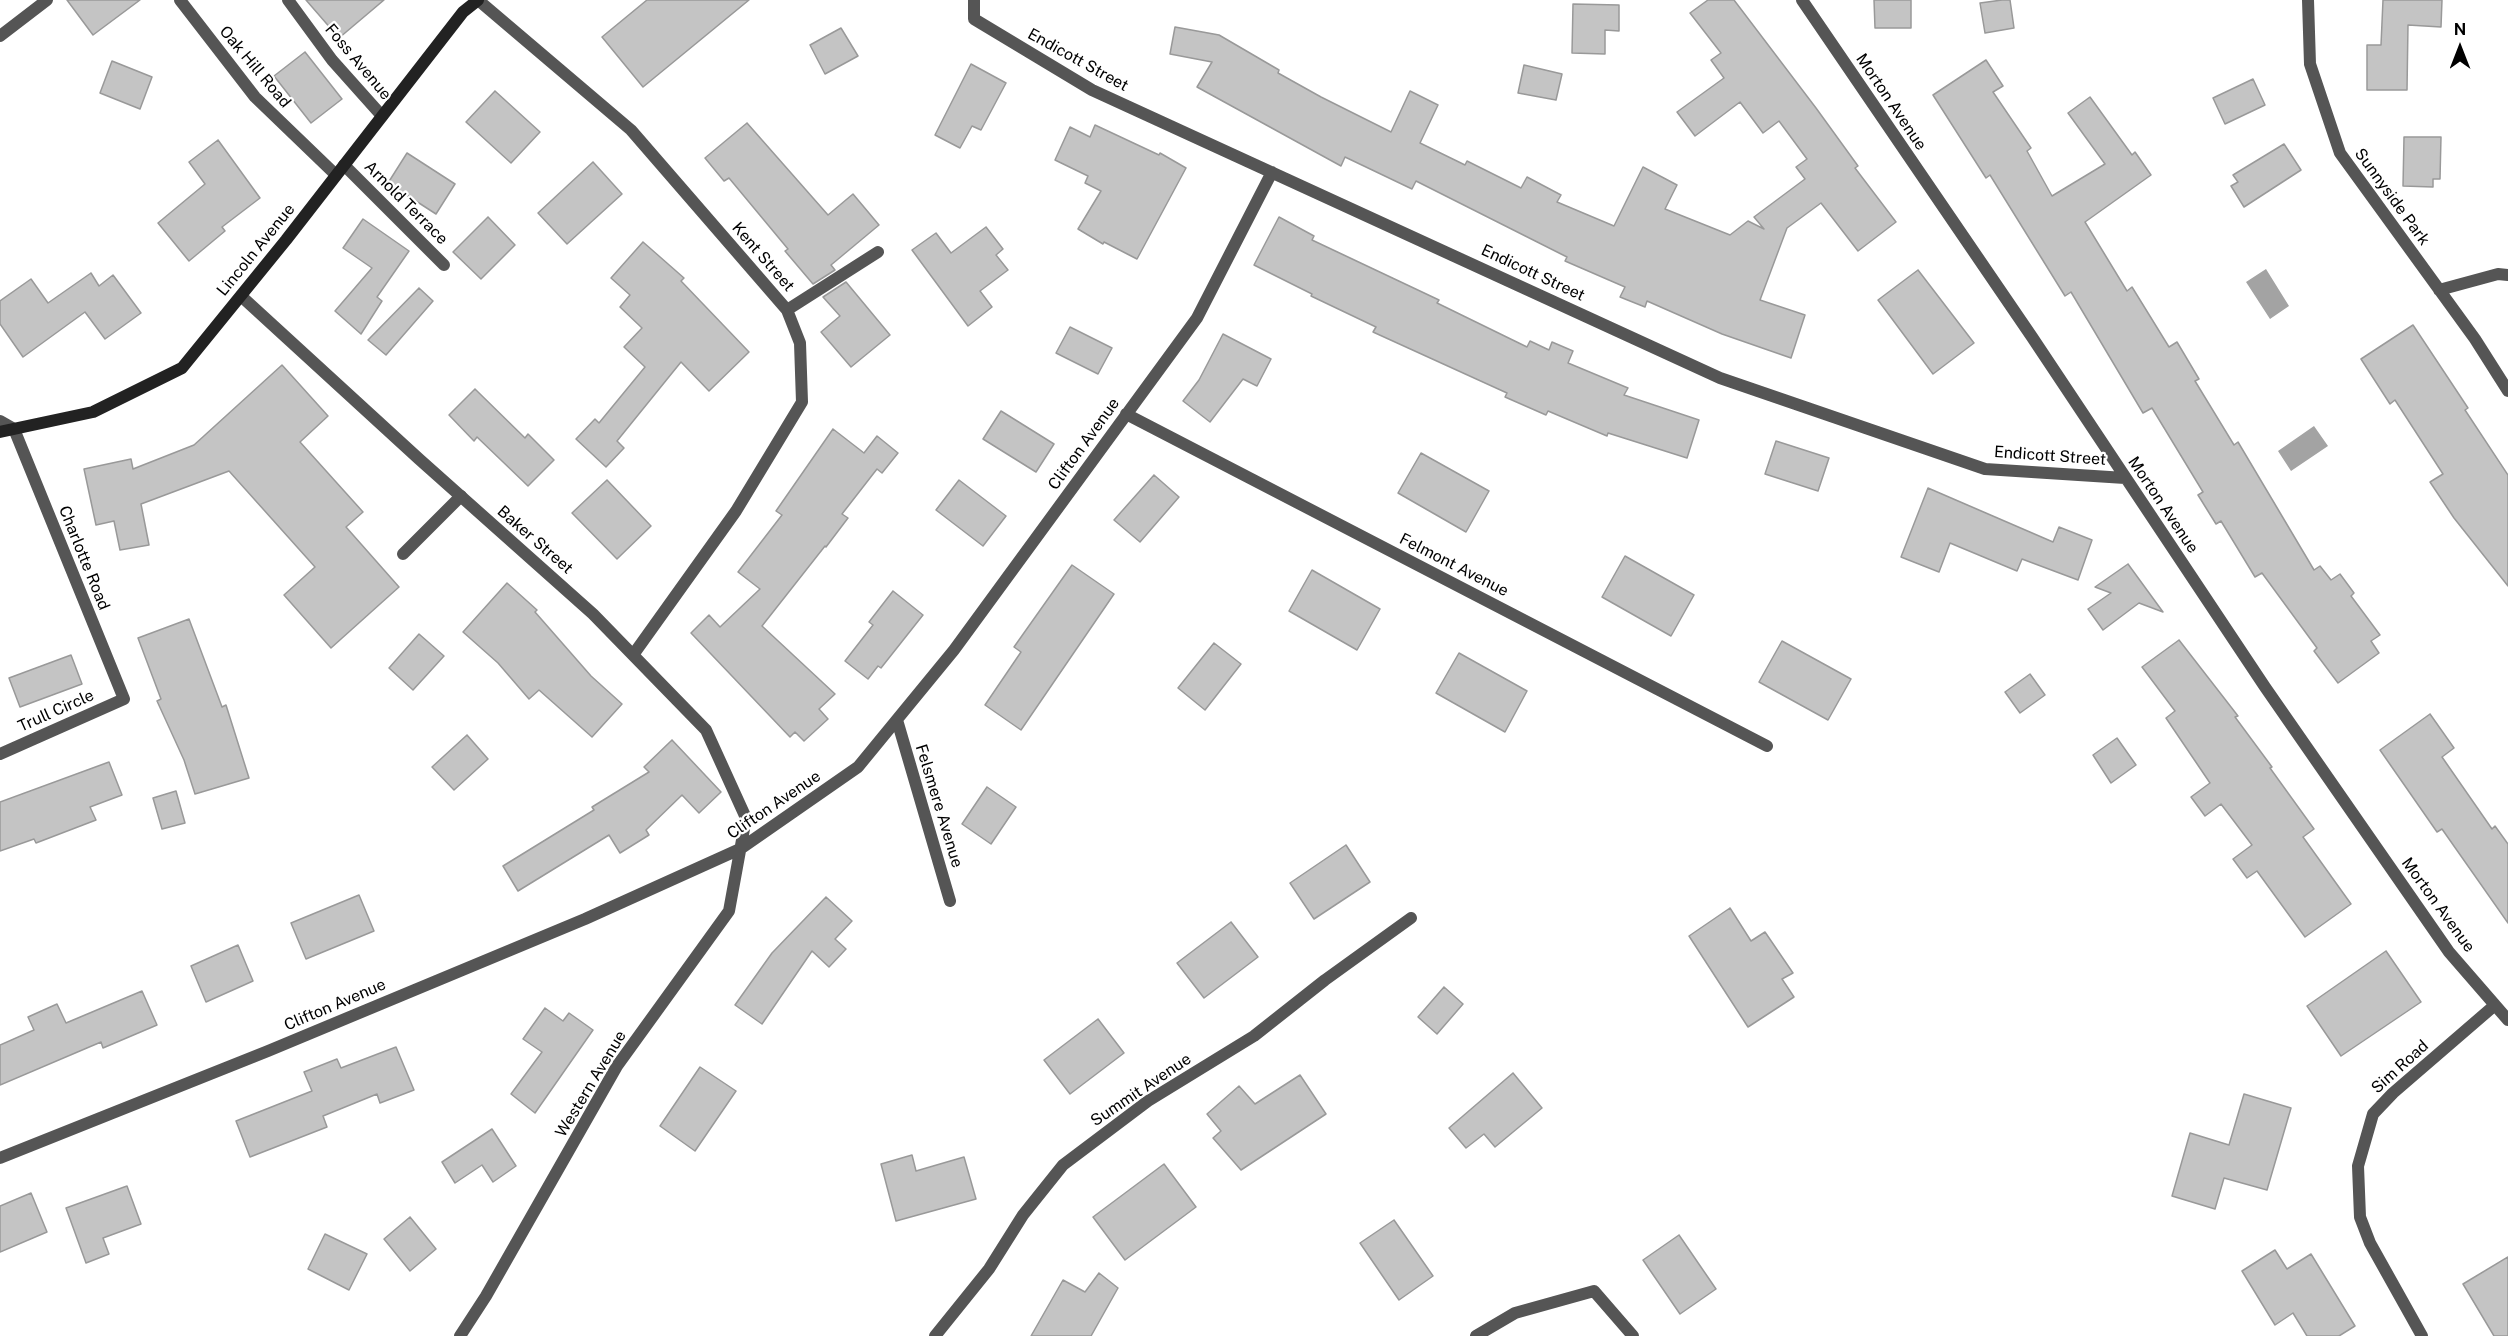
<!DOCTYPE html>
<style>
body{margin:0}
#map{position:relative;width:2508px;height:1336px;overflow:hidden;background:#fff;font-family:"Public Sans",sans-serif}
canvas{display:block}
.north{position:absolute;left:2430px;top:18px;width:60px;height:60px;-webkit-text-stroke:4px #fff;paint-order:stroke;rotate:0deg;font-size:16px;font-weight:700;line-height:24px;text-align:center;color:#000}
.north::after{content:'';display:block;margin:auto;width:21px;height:27px;background:#000;clip-path:polygon(50% 0,100% 100%,50% 72%,0 100%)}
</style>
<div id="map">
<canvas width="2508" height="1336"></canvas>
<div class="north">N</div>
</div>
<script>
const ctx = document.querySelector('canvas').getContext('2d');
ctx.lineJoin = 'round';
function fillPath(path, color) { ctx.fillStyle = color; ctx.fill(path, 'evenodd'); }
const poly = rows => new Path2D(rows.map(r => 'M' + r).join(''));
function trace(path, color, width, dash) { ctx.strokeStyle = color; ctx.lineWidth = width; ctx.lineCap = dash ? 'butt' : 'round'; ctx.setLineDash(dash || []); ctx.stroke(path); }
function label(font, color, halo, rows, align = 'center') {
  ctx.font = font + ' "Public Sans",sans-serif'; ctx.lineWidth = 4.5; ctx.setLineDash([]); ctx.textBaseline = 'middle'; ctx.strokeStyle = halo; ctx.fillStyle = color; for (const [text, x, y, turn = 0] of rows) {
    ctx.save(); ctx.translate(x, y); ctx.rotate((+turn || 0) * Math.PI / 180); ctx.textAlign = isNaN(turn) ? turn : align; if (halo) ctx.strokeText(text, 0, 0); ctx.fillText(text, 0, 0); ctx.restore();
  }
}
const water = poly([
 [2266,269,2289,306,2270,319,2246,282],
 [2314,426,2328,446,2291,471,2278,451]
]);
const building = poly([
 [67,0,140,0,93,35,67,0],
 [306,0,384,0,339,38,306,0],
 [647,0,749,0,643,87,602,37,647,0],
 [1708,0,1734,0,1816,108,1858,166,1855,168,1896,222,1858,251,1821,203,1787,228,1760,300,1805,315,1791,358,1722,334,1647,301,1645,307,1620,297,1625,287,1565,261,1567,257,1416,181,1412,189,1345,157,1341,166,1197,87,1212,62,1170,54,1175,27,1219,35,1279,70,1278,73,1321,97,1391,132,1410,91,1438,105,1420,143,1465,165,1467,161,1521,188,1527,177,1561,195,1557,202,1614,226,1643,167,1677,185,1665,209,1730,235,1748,221,1764,229,1754,217,1805,179,1796,167,1807,159,1779,121,1763,133,1740,102,1695,136,1677,112,1724,78,1711,60,1721,53,1690,13,1708,0],
 [1874,0,1911,0,1911,28,1875,28,1874,0],
 [2002,0,2010,0,2014,28,1985,33,1980,3,2002,0],
 [2383,0,2442,0,2441,27,2408,25,2407,90,2367,90,2367,45,2381,45,2383,0],
 [1573,4,1619,5,1619,31,1605,30,1605,54,1572,53,1573,4],
 [841,28,858,56,825,74,810,45,841,28],
 [305,52,342,99,311,123,274,76,305,52],
 [1986,60,2003,86,1993,92,2031,148,2027,151,2052,196,2105,164,2068,113,2090,97,2132,155,2135,152,2151,175,2085,222,2127,291,2132,287,2169,347,2177,342,2199,379,2195,381,2234,445,2238,442,2314,570,2320,566,2331,580,2340,574,2354,593,2351,596,2380,635,2371,641,2379,653,2338,683,2314,651,2317,648,2262,573,2255,577,2221,521,2216,524,2198,495,2203,492,2152,408,2143,413,2071,292,2065,296,1990,175,1986,178,1933,95,1986,60],
 [112,61,152,77,140,109,100,93,112,61],
 [971,64,1006,83,981,130,972,126,960,148,935,135,971,64],
 [1524,65,1562,74,1556,100,1518,93,1524,65],
 [2253,79,2265,105,2225,124,2213,98,2253,79],
 [495,91,540,132,511,163,466,122,495,91],
 [747,123,828,215,853,194,879,225,831,265,835,270,813,284,785,251,788,249,729,178,724,181,705,158,747,123],
 [1095,125,1159,155,1160,153,1186,168,1137,259,1104,242,1103,244,1078,229,1101,191,1085,183,1088,176,1055,160,1070,127,1090,137,1095,125],
 [2404,137,2441,137,2440,179,2433,179,2433,187,2403,186,2404,137],
 [218,140,260,198,222,227,225,231,189,261,158,223,205,184,189,162,218,140],
 [2284,144,2301,170,2244,207,2231,186,2238,182,2233,175,2284,144],
 [407,153,455,184,436,214,388,183,407,153],
 [593,162,622,194,567,244,538,213,593,162],
 [488,217,515,245,481,279,453,252,488,217],
 [1279,217,1314,236,1312,240,1439,300,1437,303,1527,347,1530,341,1549,350,1552,342,1573,351,1568,363,1628,388,1624,395,1699,420,1687,458,1608,433,1607,436,1548,411,1546,415,1505,397,1507,393,1373,332,1376,327,1311,296,1312,294,1254,265,1279,217],
 [363,219,409,251,377,297,382,301,361,334,335,311,372,268,343,248,363,219],
 [986,227,1003,249,996,255,1008,270,980,291,992,307,968,326,912,250,936,233,951,253,986,227],
 [643,242,684,278,681,281,749,352,709,391,681,362,617,441,624,448,606,467,576,439,595,419,599,423,645,367,624,347,642,328,620,307,630,295,611,278,643,242],
 [1918,270,1974,343,1933,374,1878,300,1918,270],
 [91,273,99,286,113,275,141,313,105,339,85,312,23,357,0,324,0,301,31,279,48,303,91,273],
 [846,282,890,335,851,367,821,332,840,316,823,297,846,282],
 [419,288,433,301,386,355,368,340,419,288],
 [2413,325,2468,408,2465,410,2508,475,2508,586,2454,518,2430,482,2443,474,2395,400,2390,404,2361,359,2413,325],
 [1070,327,1112,348,1098,374,1056,353,1070,327],
 [1223,334,1271,359,1257,386,1243,379,1210,422,1183,401,1199,380,1223,334],
 [282,365,328,416,300,442,363,512,346,527,399,587,331,648,284,595,315,567,229,471,141,504,149,545,120,550,114,521,96,525,84,469,131,459,133,469,194,445,282,365],
 [475,389,525,438,528,434,554,460,528,486,477,437,474,441,449,415,475,389],
 [1001,411,1054,444,1036,472,983,439,1001,411],
 [833,429,864,453,877,436,898,453,882,473,877,469,842,514,848,518,826,547,825,546,762,626,835,694,819,709,828,719,804,741,795,732,790,737,691,633,709,615,720,627,760,589,738,572,782,515,776,511,833,429],
 [1776,441,1829,458,1818,491,1765,474,1776,441],
 [1421,453,1489,491,1466,532,1398,493,1421,453],
 [1154,475,1179,497,1140,542,1114,520,1154,475],
 [607,480,651,526,617,559,572,513,607,480],
 [959,480,1006,516,983,546,936,510,959,480],
 [1928,488,2053,542,2059,527,2092,540,2078,580,2022,559,2017,571,1950,543,1939,572,1901,557,1928,488],
 [1625,556,1694,595,1671,636,1602,597,1625,556],
 [2128,564,2163,612,2139,603,2103,630,2088,609,2111,593,2095,587,2128,564],
 [1072,565,1114,594,1021,730,985,705,1021,652,1014,647,1072,565],
 [1312,570,1380,609,1357,650,1289,611,1312,570],
 [507,583,537,610,535,612,591,676,622,704,592,737,539,690,529,699,498,663,463,632,507,583],
 [893,591,923,615,881,668,878,666,868,679,845,661,873,625,869,622,893,591],
 [189,619,222,707,226,705,249,778,195,794,184,760,157,701,161,699,138,638,189,619],
 [419,634,444,656,413,690,389,668,419,634],
 [2179,640,2238,716,2235,717,2272,767,2270,768,2314,829,2303,837,2351,904,2305,937,2257,871,2247,878,2233,859,2252,845,2221,804,2205,816,2191,797,2210,783,2166,718,2175,711,2142,667,2179,640],
 [1782,641,1851,679,1828,720,1759,682,1782,641],
 [1214,643,1241,664,1205,710,1178,688,1214,643],
 [1459,653,1527,691,1505,732,1436,693,1459,653],
 [71,655,82,684,20,707,9,678,71,655],
 [2030,674,2045,695,2020,713,2005,692,2030,674],
 [2430,714,2454,748,2442,757,2492,829,2495,826,2508,844,2508,923,2442,829,2437,832,2380,750,2430,714],
 [467,735,488,759,454,790,432,767,467,735],
 [2117,738,2136,765,2111,783,2093,755,2117,738],
 [672,740,721,792,699,813,682,795,646,830,649,835,620,853,609,835,518,891,503,866,594,810,592,807,649,772,644,767,672,740],
 [109,762,122,795,90,807,96,820,36,843,34,839,0,851,0,802,109,762],
 [987,787,1016,807,991,844,962,824,987,787],
 [176,791,185,823,162,829,153,798,176,791],
 [1346,845,1370,882,1314,919,1290,883,1346,845],
 [359,895,374,931,306,959,291,923,359,895],
 [826,897,852,921,835,939,846,949,829,967,812,951,762,1024,735,1005,772,953,826,897],
 [1730,908,1751,941,1765,932,1793,973,1782,979,1794,997,1748,1027,1689,936,1730,908],
 [1231,922,1258,957,1204,998,1177,963,1231,922],
 [238,945,253,981,206,1002,191,966,238,945],
 [2386,951,2421,1002,2341,1056,2307,1006,2386,951],
 [1444,987,1463,1004,1437,1034,1418,1017,1444,987],
 [142,991,157,1025,103,1048,101,1042,0,1085,0,1045,34,1030,28,1017,57,1004,66,1023,142,991],
 [545,1008,563,1021,569,1013,593,1030,535,1113,511,1094,542,1052,523,1039,545,1008],
 [1098,1019,1124,1053,1070,1094,1044,1060,1098,1019],
 [396,1047,414,1090,380,1103,377,1094,323,1116,327,1127,250,1157,236,1121,312,1091,304,1072,337,1059,341,1068,396,1047],
 [700,1067,736,1091,695,1151,660,1126,700,1067],
 [1513,1073,1542,1108,1495,1147,1484,1134,1466,1148,1449,1128,1513,1073],
 [1300,1075,1326,1114,1241,1170,1213,1138,1221,1131,1207,1114,1239,1086,1255,1104,1300,1075],
 [2244,1094,2291,1108,2267,1190,2224,1178,2215,1209,2172,1196,2190,1133,2229,1145,2244,1094],
 [492,1129,516,1166,493,1182,482,1165,455,1183,442,1162,492,1129],
 [912,1155,916,1171,964,1157,976,1199,896,1221,881,1164,912,1155],
 [1164,1164,1196,1207,1125,1260,1093,1217,1164,1164],
 [127,1186,141,1224,103,1238,109,1254,86,1263,66,1208,127,1186],
 [31,1193,47,1232,0,1252,0,1206,31,1193],
 [410,1217,436,1249,410,1271,384,1239,410,1217],
 [1394,1220,1433,1276,1399,1300,1360,1243,1394,1220],
 [325,1234,367,1254,349,1290,308,1269,325,1234],
 [1679,1235,1716,1289,1680,1314,1643,1260,1679,1235],
 [2275,1250,2287,1269,2311,1254,2355,1326,2339,1336,2307,1336,2293,1313,2275,1325,2242,1271,2275,1250],
 [2508,1257,2508,1336,2494,1336,2463,1284,2508,1257],
 [1099,1273,1118,1288,1091,1336,1031,1336,1063,1280,1085,1292,1099,1273]
]);
const service = poly([
 [403,554,461,496]
]);
const minor = poly([
 [180,0,255,97,336,175],
 [288,0,332,60,382,116],
 [478,0,631,130,787,310,800,343,802,402,736,511,633,655],
 [974,0,974,19,1092,90,1720,378,1985,469,2125,478],
 [1802,0,2032,337,2265,687,2449,952,2508,1020],
 [2308,0,2310,64,2340,153,2475,339,2508,391],
 [0,36,47,0],
 [344,165,444,265],
 [2439,290,2498,274,2508,275],
 [241,296,419,459,593,614,706,730,746,818,729,911,617,1066,486,1296,460,1336],
 [787,310,878,252],
 [1126,414,1767,746],
 [0,421,14,429,124,699,0,754],
 [897,720,950,901],
 [0,1158,268,1051,585,919,740,849,858,767,954,650,1197,318,1272,172],
 [935,1336,989,1269,1023,1215,1063,1165,1148,1101,1254,1036,1325,980,1411,918],
 [1476,1336,1515,1313,1594,1291,1633,1336],
 [2422,1336,2370,1243,2360,1217,2358,1166,2373,1114,2393,1093,2495,1005]
]);
const secondary = poly([
 [0,432,93,412,182,368,286,240,463,12,478,0]
]);
const streetNames = [
 ["Endicott Street",1078,60,29],
 ["Foss Avenue",358,62,50],
 ["Oak Hill Road",255,67,50],
 ["Morton Avenue",1891,102,56],
 ["Sunnyside Park",2392,197,54],
 ["Arnold Terrace",406,203,45],
 ["Lincoln Avenue",256,250,-51],
 ["Kent Street",763,257,49],
 ["Endicott Street",1533,273,25],
 ["Clifton Avenue",1084,444,-54],
 ["Endicott Street",2050,456,4],
 ["Morton Avenue",2163,505,56],
 ["Baker Street",535,540,41],
 ["Charlotte Road",84,558,68],
 ["Felmont Avenue",1454,565,27],
 ["Trull Circle",56,711,-24],
 ["Clifton Avenue",774,805,-34],
 ["Felsmere Avenue",939,806,73],
 ["Morton Avenue",2438,905,54],
 ["Clifton Avenue",335,1005,-23],
 ["Sim Road",2400,1067,-42],
 ["Western Avenue",591,1084,-59],
 ["Summit Avenue",1141,1090,-34]
];
fillPath(water, '#a3a3a3');
fillPath(building, '#c4c4c4');
trace(building, '#999', 1.5);
trace(service, '#555', 12);
trace(minor, '#555', 12);
trace(secondary, '#222', 12);
label('16px', '#000', '#fff', streetNames);
</script>
